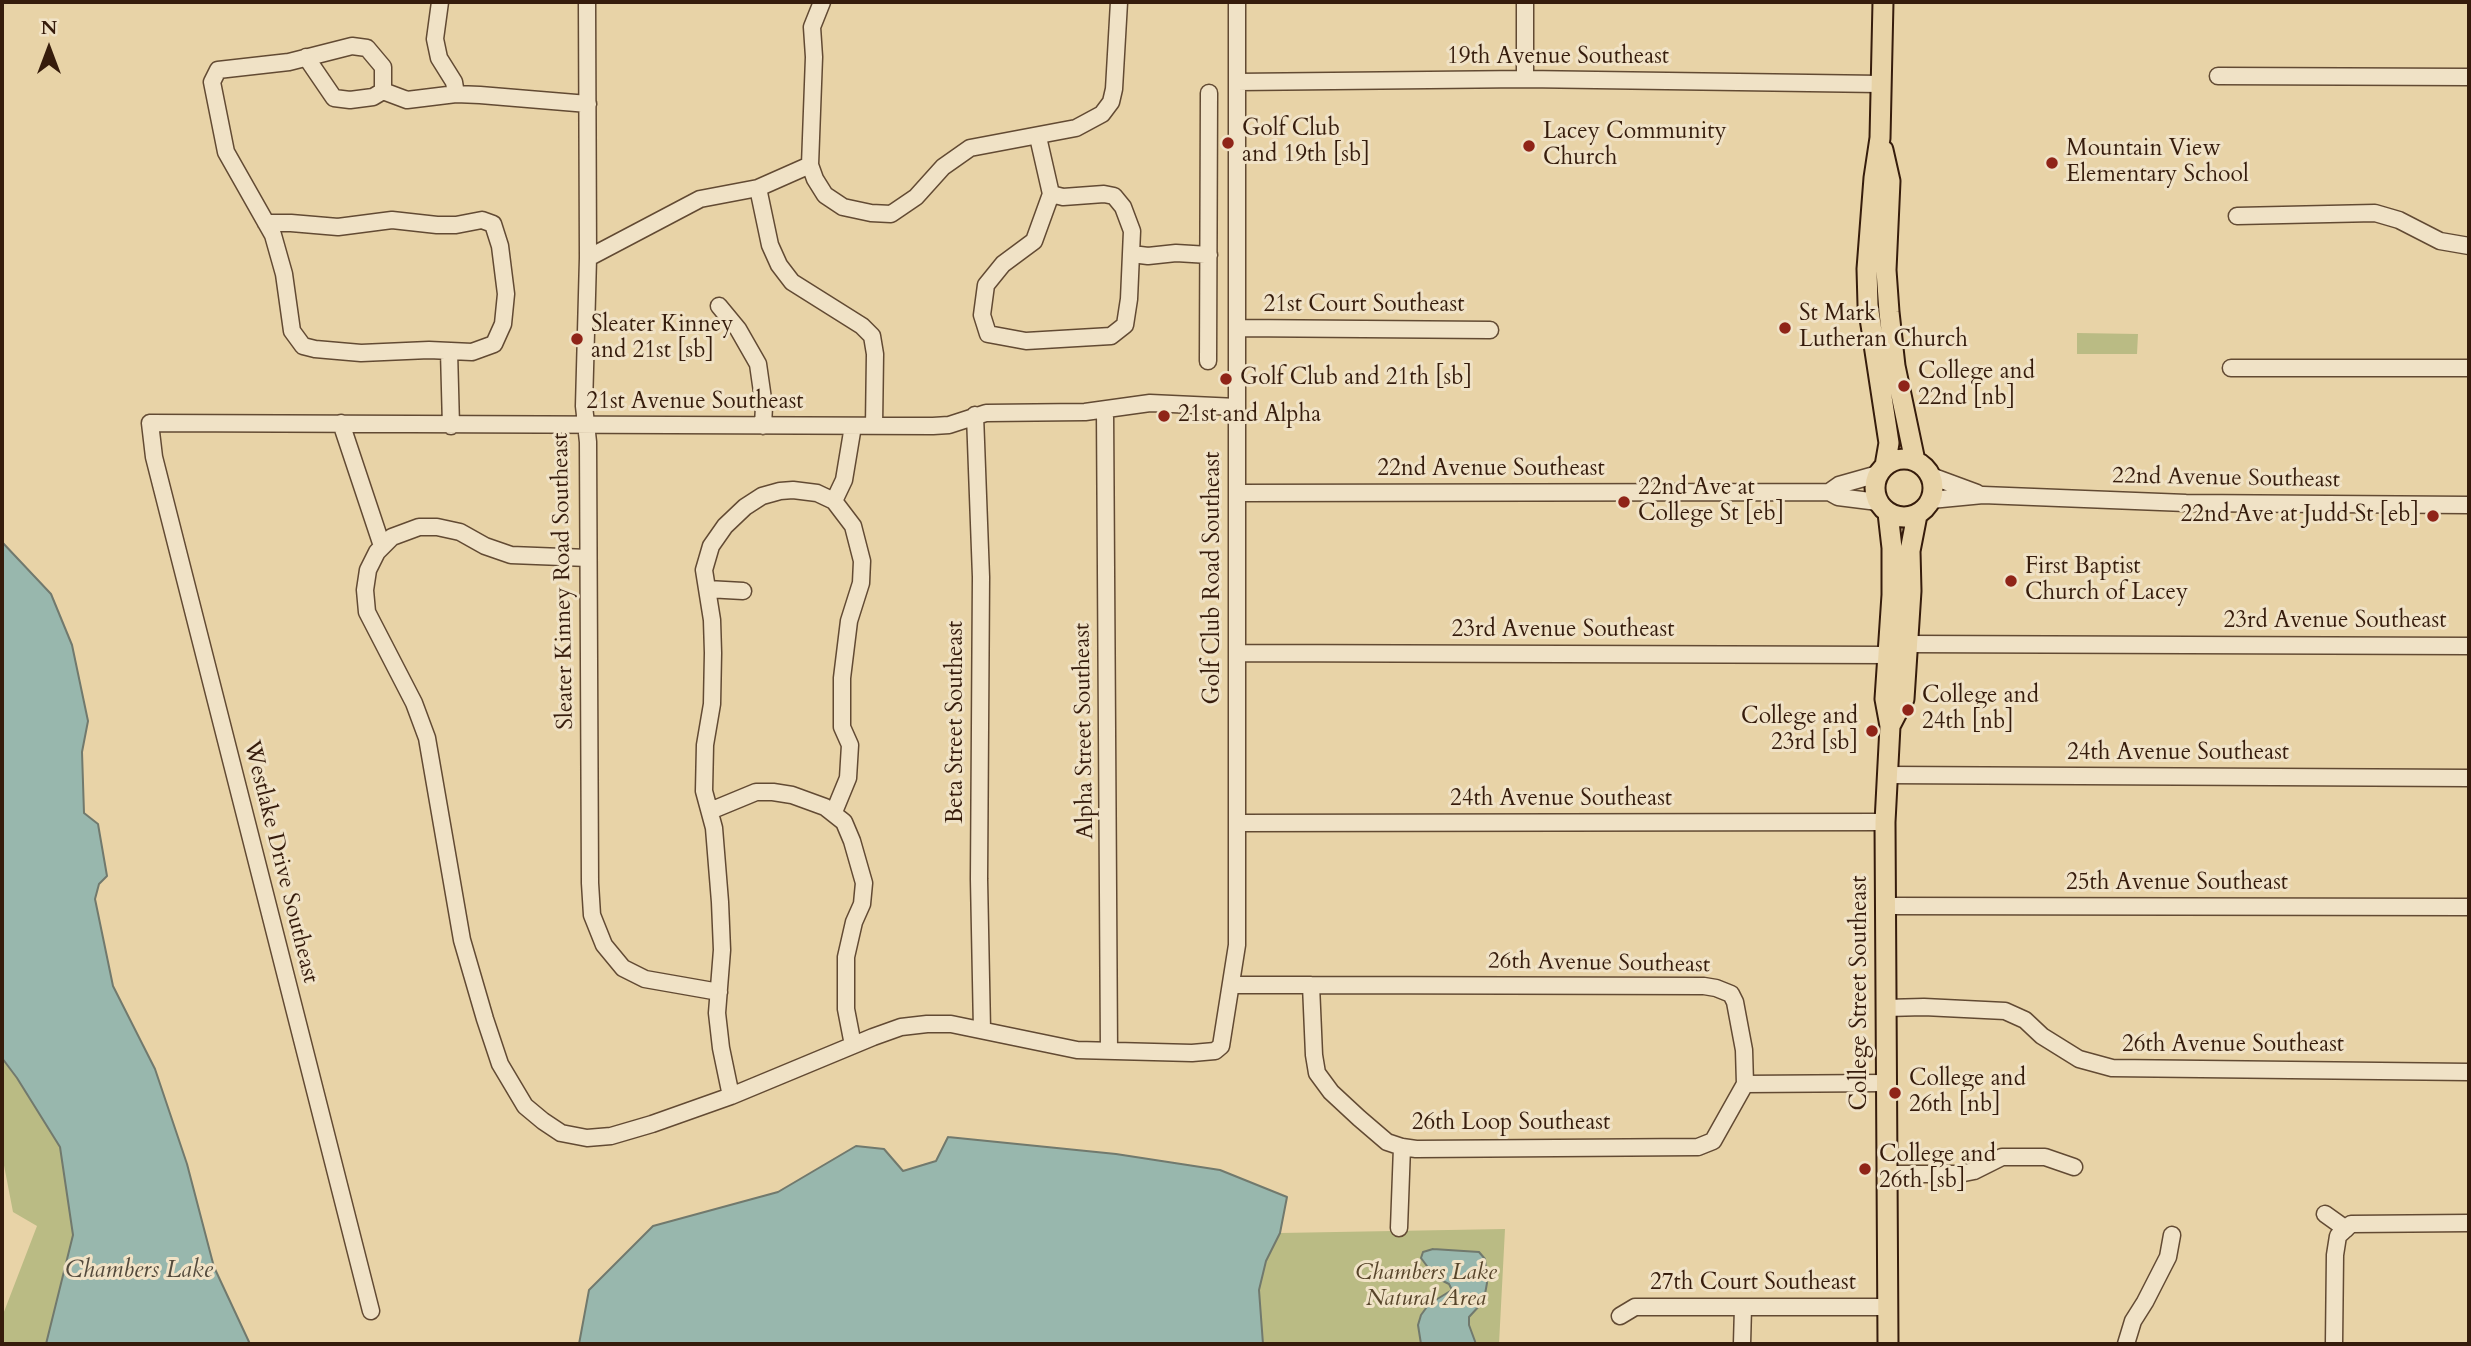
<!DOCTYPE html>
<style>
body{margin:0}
#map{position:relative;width:2471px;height:1346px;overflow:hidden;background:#e8d3a7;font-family:Cardo,serif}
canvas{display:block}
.frame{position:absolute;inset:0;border:4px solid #361c0c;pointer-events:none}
.north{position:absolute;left:14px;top:14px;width:70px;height:70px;-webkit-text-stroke:5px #f0e2c6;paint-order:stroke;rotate:0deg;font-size:19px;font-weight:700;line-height:28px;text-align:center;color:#361c0c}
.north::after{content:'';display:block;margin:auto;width:24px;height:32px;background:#361c0c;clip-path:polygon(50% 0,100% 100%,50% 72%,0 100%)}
</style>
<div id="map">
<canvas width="2471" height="1346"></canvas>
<div class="frame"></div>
<div class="north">N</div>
</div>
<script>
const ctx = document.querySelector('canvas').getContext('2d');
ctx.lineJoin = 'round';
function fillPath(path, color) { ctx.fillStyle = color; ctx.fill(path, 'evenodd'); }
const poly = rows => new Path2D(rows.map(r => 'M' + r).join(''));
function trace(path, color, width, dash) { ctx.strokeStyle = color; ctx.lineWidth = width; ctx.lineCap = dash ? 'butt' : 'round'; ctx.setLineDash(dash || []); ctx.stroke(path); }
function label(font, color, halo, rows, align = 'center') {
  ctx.font = font + ' Cardo,serif'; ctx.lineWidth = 6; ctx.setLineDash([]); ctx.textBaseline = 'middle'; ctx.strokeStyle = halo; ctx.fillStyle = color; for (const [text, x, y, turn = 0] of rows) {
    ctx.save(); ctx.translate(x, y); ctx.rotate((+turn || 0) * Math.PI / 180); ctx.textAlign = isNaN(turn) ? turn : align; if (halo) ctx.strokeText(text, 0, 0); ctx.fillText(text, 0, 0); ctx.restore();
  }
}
const green = poly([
 [2077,333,2138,334,2137,354,2077,354],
 [2,1058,17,1078,60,1147,73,1235,46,1344,2,1344,2,1317,37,1226,13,1212,2,1155],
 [1505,1229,1499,1344,1263,1344,1259,1290,1266,1261,1280,1233]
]);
const water = poly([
 [2,542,51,594,72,645,88,721,82,752,84,813,98,824,107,876,99,884,95,899,113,986,155,1069,187,1164,214,1267,250,1344,46,1344,73,1235,60,1147,17,1078,2,1058,2,542],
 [948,1137,1116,1154,1220,1170,1287,1197,1280,1233,1266,1261,1259,1290,1263,1344,579,1344,589,1290,653,1226,778,1192,856,1146,884,1149,903,1171,936,1161,948,1137],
 [1433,1249,1479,1252,1485,1259,1487,1283,1485,1294,1481,1304,1469,1317,1469,1325,1476,1344,1421,1344,1418,1325,1421,1315,1429,1304,1452,1290,1449,1284,1435,1277,1421,1258,1423,1252,1433,1249]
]);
const minor = poly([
 [440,2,435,39,439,58,454,82,456,94],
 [587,2,588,258,584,406,588,442,590,883,592,915,604,945,623,968,645,979,719,992],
 [822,2,812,27,814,57,810,165,815,179,825,195,843,207,871,213,891,214,916,197,943,167,970,148,1076,128,1102,114,1111,102,1114,89,1119,2],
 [306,57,334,98,350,100,373,97,383,91],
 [2218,76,2469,77],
 [1525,79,1525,2],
 [1237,82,1525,79,1880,84],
 [383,91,407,100,456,94,480,95,588,104],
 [1038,137,1051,194,1034,241,1003,264,986,285,982,315,988,334,1026,341,1111,336,1125,325,1129,299,1132,231,1123,207,1114,196,1104,194,1063,197,1051,194],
 [758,188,770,245,779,265,792,282,862,326,872,336,875,354,874,426],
 [2237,216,2375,213,2399,220,2440,241,2469,246],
 [266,223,291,223,338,227,392,220,437,225,456,225,482,220,493,224,500,246,506,294,503,324,494,344,472,352,429,350,361,353,315,349,303,346,292,331,284,274,273,235,226,152,212,82,218,70,289,62,352,46,367,48,383,67,383,91],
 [1132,254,1148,256,1176,253,1209,255],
 [588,258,700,199,758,188,810,165],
 [719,306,738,329,758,364,764,406,763,426],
 [1237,328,1490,330],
 [449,351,451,426],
 [1208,361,1209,93],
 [2231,368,2469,368],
 [1105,410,1109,1051],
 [975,415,981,577,979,879,982,1030],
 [341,423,382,546],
 [1931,476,1977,493],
 [1829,492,1839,485,1878,474],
 [1237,493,1829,492,1838,497,1878,502],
 [1931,500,1983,495,2186,503,2469,505],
 [834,501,844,480,853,426],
 [588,558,511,555,485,546,460,532,437,527,419,527,392,537,377,552,368,570,365,590,367,612,414,703,427,738,462,940,485,1019,500,1064,525,1106,543,1121,561,1133,587,1138,611,1136,652,1124,731,1096,873,1037,901,1027,927,1024,951,1024,1077,1050,1192,1053,1215,1051,1221,1046,1237,945,1237,2],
 [707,589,743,591],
 [1908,644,2469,646],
 [1237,653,1889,655],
 [1887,775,2469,778],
 [710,811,756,792,773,792,792,795,825,807,844,822,852,841,864,883,862,904,854,922,846,957,846,1009,853,1045],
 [834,812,848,778,850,745,842,727,842,678,849,621,861,583,862,561,853,526,834,501],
 [1237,823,1885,822],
 [1885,906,2469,907],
 [1232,985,1311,985,1704,986,1716,988,1731,994,1735,1002,1744,1050,1745,1084,1713,1141,1698,1147,1416,1149,1402,1147,1387,1142,1359,1118,1331,1092,1317,1073,1314,1055,1311,985],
 [1886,1008,1924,1007,2005,1011,2025,1020,2042,1036,2079,1059,2112,1068,2469,1072],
 [1745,1084,1886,1083],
 [731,1096,721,1048,717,1013,722,950,720,902,714,828,704,791,705,745,712,704,713,653,712,620,704,570,711,546,725,526,745,507,762,496,780,491,793,490,817,493,834,501],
 [1886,1174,1959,1174,1974,1171,2002,1157,2045,1157,2074,1167],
 [2325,1214,2346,1229],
 [1399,1228,1402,1147],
 [371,1311,154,457,150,423,933,426,949,425,986,413,1085,412,1150,403,1237,407],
 [1620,1316,1635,1307,1888,1307],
 [1742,1344,1743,1307],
 [2126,1344,2133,1321,2145,1302,2168,1257,2172,1235],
 [2334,1344,2335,1255,2338,1236,2351,1224,2469,1223]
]);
const major = poly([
 [1883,2,1880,138,1874,178,1867,269,1868,305,1889,443,1885,466],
 [1883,150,1890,181,1886,270,1889,312,1895,366,1915,461],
 '1875 488a29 29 0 1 1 58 0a29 29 0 1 1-58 0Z',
 [1888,513,1892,548,1892,595,1885,699,1890,726,1885,822,1888,1344],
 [1890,726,1904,699,1911,591,1910,551,1917,515]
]);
const markers = [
 [1228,143,7,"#8f2418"],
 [1529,146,7,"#8f2418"],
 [2052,163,7,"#8f2418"],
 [1785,328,7,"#8f2418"],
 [577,339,7,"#8f2418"],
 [1226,379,7,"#8f2418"],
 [1904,386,7,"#8f2418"],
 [1164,416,7,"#8f2418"],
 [1624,502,7,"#8f2418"],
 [2433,516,7,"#8f2418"],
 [2011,581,7,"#8f2418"],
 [1908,710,7,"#8f2418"],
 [1872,731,7,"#8f2418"],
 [1895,1093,7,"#8f2418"],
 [1865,1169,7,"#8f2418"]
];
const streetNames = [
 ["19th Avenue Southeast",1558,58],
 ["21st Court Southeast",1364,306],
 ["21st Avenue Southeast",695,403],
 ["22nd Avenue Southeast",1491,470],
 ["22nd Avenue Southeast",2226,479,1],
 ["Golf Club Road Southeast",1214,578,-90],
 ["Sleater Kinney Road Southeast",564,581,-91],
 ["23rd Avenue Southeast",2335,622],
 ["23rd Avenue Southeast",1563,631],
 ["Beta Street Southeast",957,722,-90],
 ["Alpha Street Southeast",1085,731,-91],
 ["24th Avenue Southeast",2178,754],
 ["24th Avenue Southeast",1561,800],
 ["Westlake Drive Southeast",280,862,76],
 ["25th Avenue Southeast",2177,884],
 ["26th Avenue Southeast",1599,964,1],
 ["College Street Southeast",1861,993,-90],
 ["26th Avenue Southeast",2233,1046],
 ["26th Loop Southeast",1511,1124],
 ["27th Court Southeast",1753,1284]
];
const poiNames = [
 ["Golf Club",1242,130],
 ["and 19th [sb]",1242,156],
 ["Lacey Community",1543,133],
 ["Church",1543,159],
 ["Mountain View",2066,150],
 ["Elementary School",2066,176],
 ["St Mark",1799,315],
 ["Lutheran Church",1799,341],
 ["Sleater Kinney",591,326],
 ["and 21st [sb]",591,352],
 ["College and",1918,373],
 ["22nd [nb]",1918,399],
 ["Golf Club and 21th [sb]",1240,379],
 ["21st and Alpha",1178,416],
 ["22nd Ave at",1638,489],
 ["College St [eb]",1638,515],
 ["22nd Ave at Judd St [eb]",2419,516,"right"],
 ["First Baptist",2025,568],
 ["Church of Lacey",2025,594],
 ["College and",1922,697],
 ["24th [nb]",1922,723],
 ["College and",1858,718,"right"],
 ["23rd [sb]",1858,744,"right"],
 ["College and",1909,1080],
 ["26th [nb]",1909,1106],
 ["College and",1879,1156],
 ["26th [sb]",1879,1182]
];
const parkNames = [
 ["Chambers Lake",1426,1274],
 ["Natural Area",1426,1300]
];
const waterNames = [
 ["Chambers Lake",139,1271]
];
fillPath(green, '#babb84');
fillPath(water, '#98b7ad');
trace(water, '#71796d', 2);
trace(minor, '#624a33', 19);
trace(major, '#361c0c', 23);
trace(minor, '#f0e2c6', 16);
trace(major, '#e8d3a7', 19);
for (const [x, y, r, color] of markers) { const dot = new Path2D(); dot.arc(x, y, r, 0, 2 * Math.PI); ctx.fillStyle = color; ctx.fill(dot); trace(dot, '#f0e2c6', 2.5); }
label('23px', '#361c0c', '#f0e2c6', streetNames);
label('23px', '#361c0c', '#f0e2c6', poiNames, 'left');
label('italic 23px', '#57442a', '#f0e2c6', parkNames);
label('italic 24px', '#534a3c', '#f0e2c6', waterNames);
</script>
